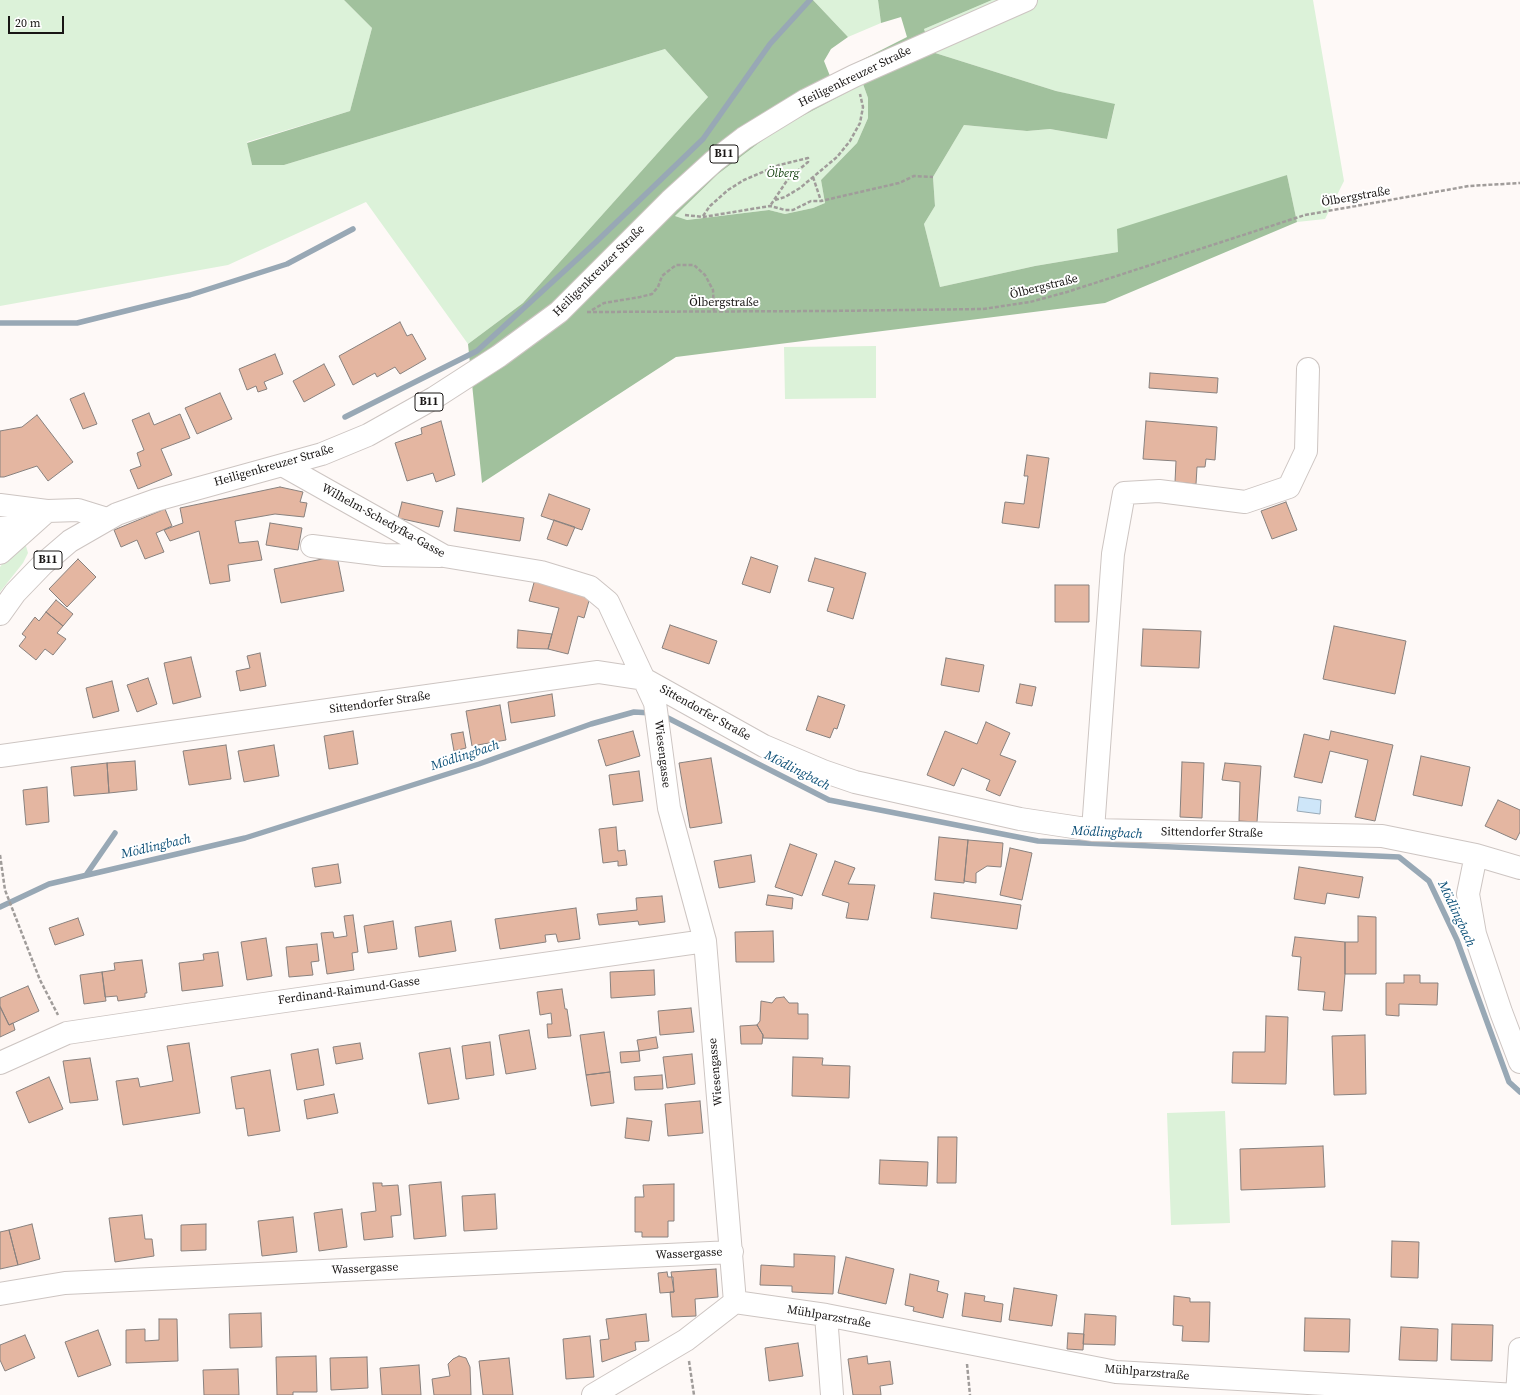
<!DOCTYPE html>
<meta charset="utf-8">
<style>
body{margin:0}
#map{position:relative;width:1520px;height:1395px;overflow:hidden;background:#fef9f7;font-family:"Source Serif 4",serif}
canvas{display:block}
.scale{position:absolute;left:8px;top:16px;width:56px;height:18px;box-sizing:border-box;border:2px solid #191615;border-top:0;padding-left:5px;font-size:12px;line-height:14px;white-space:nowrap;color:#191615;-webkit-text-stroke:3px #fff;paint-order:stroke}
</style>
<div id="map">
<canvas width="1520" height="1395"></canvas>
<div class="scale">20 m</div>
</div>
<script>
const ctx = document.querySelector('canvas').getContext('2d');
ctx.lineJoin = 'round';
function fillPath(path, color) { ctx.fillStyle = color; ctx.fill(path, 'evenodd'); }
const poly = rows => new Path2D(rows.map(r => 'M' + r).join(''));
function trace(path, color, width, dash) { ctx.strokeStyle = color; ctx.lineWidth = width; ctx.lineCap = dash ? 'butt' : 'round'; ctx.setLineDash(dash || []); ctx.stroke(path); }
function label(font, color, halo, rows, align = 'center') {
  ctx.font = font + ' "Source Serif 4",serif'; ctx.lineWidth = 4; ctx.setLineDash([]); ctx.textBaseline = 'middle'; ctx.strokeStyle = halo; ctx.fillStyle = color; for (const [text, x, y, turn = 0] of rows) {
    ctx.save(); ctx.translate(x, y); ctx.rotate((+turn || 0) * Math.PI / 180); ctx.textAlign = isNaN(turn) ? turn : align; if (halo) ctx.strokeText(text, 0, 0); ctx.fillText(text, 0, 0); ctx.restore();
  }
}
const green = poly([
 [0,0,344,0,372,28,350,111,247,142,252,165,284,165,665,49,708,97,523,303,468,344,366,202,228,265,0,306],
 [813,0,878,0,881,23,848,37],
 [992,0,1313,0,1344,181,1325,219,1297,222,1287,175,1118,252,1035,266,940,287,924,224,935,206,933,177,964,125,1027,131,1050,129,1107,139,1115,105,1056,91,932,52,924,29],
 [863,84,868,98,868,118,857,143,821,180,825,203,813,208,785,214,769,210,687,220,675,216,718,174,776,130],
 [876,346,876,398,785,399,784,347],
 [17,543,26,546,28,553,23,563,0,592,0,567],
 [1225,1111,1230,1223,1171,1225,1167,1113]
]);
const forest = poly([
 [344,0,813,0,848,37,831,49,824,61,830,76,907,37,901,17,881,23,878,0,992,0,924,29,932,52,1056,91,1115,104,1107,139,1050,129,1027,131,964,125,933,177,935,206,924,224,940,287,1035,266,1118,252,1117,229,1287,175,1297,222,1105,303,676,357,482,483,468,344,523,303,708,97,665,49,284,165,252,165,247,143,350,111,372,28],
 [863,84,868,98,868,118,857,143,821,180,825,203,813,208,785,214,769,210,687,220,675,216,718,174,776,130]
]);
const water = poly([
 [1299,797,1321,800,1320,814,1297,811,1299,797]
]);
const stream = poly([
 [0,323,77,323,190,295,287,264,353,229],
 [345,417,477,351,596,242,703,139,770,44,810,0],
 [662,715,829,800,1038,841,1399,857,1429,881,1457,940,1509,1082,1520,1092],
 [86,875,115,833],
 [0,907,49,884,245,838,479,764,591,724,634,712,652,713]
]);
const building = poly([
 [400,322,407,336,412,334,426,359,400,374,395,367,377,377,375,373,353,385,339,356,400,322],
 [275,354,283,374,264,382,267,389,258,392,256,386,247,390,239,369,275,354],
 [324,364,335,385,304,402,293,381,324,364],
 [1150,373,1218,378,1217,393,1149,388,1150,373],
 [84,393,97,424,83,429,70,399,84,393],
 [220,393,232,419,197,434,185,408,220,393],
 [149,413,154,425,180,414,190,438,161,449,172,475,138,489,130,470,141,466,137,453,144,450,132,420,149,413],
 [37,415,73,462,48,481,37,466,4,477,0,477,0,431,22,427,37,415],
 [441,421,455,475,436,482,433,473,407,481,395,443,422,434,421,428,441,421],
 [1146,421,1217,427,1215,460,1206,459,1205,467,1197,467,1196,484,1175,482,1176,461,1143,459,1146,421],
 [1027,455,1049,458,1039,528,1002,523,1005,502,1024,504,1028,476,1024,476,1027,455],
 [280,487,303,492,300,502,307,503,304,517,275,514,235,521,239,543,258,541,262,560,228,565,230,581,210,584,199,531,170,541,164,530,183,523,180,508,280,487],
 [549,494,590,509,582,530,541,516,549,494],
 [402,502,443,511,439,527,398,518,402,502],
 [1286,502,1297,530,1272,539,1261,511,1286,502],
 [457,508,524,518,520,541,454,531,457,508],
 [165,509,172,526,156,533,164,552,145,559,137,540,121,547,114,530,165,509],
 [554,520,575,527,567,546,547,539,554,520],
 [270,523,302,528,298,550,266,545,270,523],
 [337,556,344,591,281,603,274,569,337,556],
 [751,557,778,566,770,593,742,584,751,557],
 [815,558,866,573,853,619,827,611,834,588,808,581,815,558],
 [78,559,96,577,67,607,49,589,78,559],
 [535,579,591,594,584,618,578,616,568,654,548,649,559,608,529,601,535,579],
 [1055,585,1089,585,1089,622,1055,622,1055,585],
 [56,600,73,614,63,626,46,612,56,600],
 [46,612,63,626,57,633,66,639,53,655,45,649,36,660,19,646,26,637,22,634,35,617,39,621,46,612],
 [670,625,717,641,709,664,662,648,670,625],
 [1334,626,1406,641,1395,694,1323,679,1334,626],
 [1143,629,1201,631,1199,668,1141,666,1143,629],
 [518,630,552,634,548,649,517,648,518,630],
 [260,653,266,686,240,691,236,671,250,668,247,656,260,653],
 [191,657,201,697,173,704,164,663,191,657],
 [946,658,984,665,979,692,941,685,946,658],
 [148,678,157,704,137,712,127,685,148,678],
 [112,681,119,711,93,718,86,688,112,681],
 [1020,684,1036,687,1032,706,1016,703,1020,684],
 [552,694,555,716,511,723,508,702,552,694],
 [818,696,845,705,837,729,834,728,830,738,806,730,818,696],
 [500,705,506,740,472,746,466,711,500,705],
 [986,722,1010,733,1000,755,1016,761,1000,796,986,790,990,780,962,768,954,786,927,775,945,731,977,744,986,722],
 [353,731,358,764,329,769,324,736,353,731],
 [633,731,640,756,606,766,598,740,633,731],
 [1331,731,1393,745,1375,821,1355,817,1368,760,1330,751,1322,783,1294,777,1304,734,1329,740,1331,731],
 [463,732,466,748,454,751,451,734,463,732],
 [226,745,231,779,189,785,183,751,226,745],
 [274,745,279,776,244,782,238,751,274,745],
 [1421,756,1470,767,1462,806,1413,795,1421,756],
 [711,758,722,823,690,828,679,763,711,758],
 [135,761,137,790,109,793,107,763,135,761],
 [1182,762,1204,763,1202,818,1180,817,1182,762],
 [107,763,109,793,74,796,71,767,107,763],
 [1225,763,1261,766,1257,822,1239,821,1240,782,1222,780,1225,763],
 [639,771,643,801,613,805,609,775,639,771],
 [47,787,49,822,26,825,23,790,47,787],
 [1498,800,1520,810,1520,832,1516,840,1485,826,1498,800],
 [616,827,618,851,625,850,627,865,618,866,618,861,603,863,599,829,616,827],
 [939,837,968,840,964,883,935,880,939,837],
 [968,840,1003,843,1001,867,987,866,976,873,976,883,964,881,968,840],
 [790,844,817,854,802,896,775,887,790,844],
 [1010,848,1032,853,1022,900,1000,895,1010,848],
 [751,855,755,882,719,888,714,861,751,855],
 [835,861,855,868,848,884,875,885,868,920,846,918,849,903,822,895,835,861],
 [338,864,341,883,315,887,312,868,338,864],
 [1299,867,1363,877,1359,898,1327,893,1325,904,1294,899,1299,867],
 [934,893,1021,905,1017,929,931,918,934,893],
 [768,895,793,898,792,909,766,905,768,895],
 [662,896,665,922,639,925,638,921,599,925,597,914,637,910,636,898,662,896],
 [576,908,580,939,558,942,556,934,545,935,546,942,500,949,495,919,576,908],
 [353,915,358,952,352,953,354,970,327,974,321,933,333,932,334,938,347,936,344,916,353,915],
 [1358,916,1376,917,1376,974,1345,974,1345,942,1358,942,1358,916],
 [78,918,84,935,55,945,49,928,78,918],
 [393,921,397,949,368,953,364,926,393,921],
 [451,921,456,951,419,957,415,927,451,921],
 [773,931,774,962,736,962,735,932,773,931],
 [1295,937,1345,942,1345,974,1342,1011,1323,1010,1325,992,1298,990,1301,957,1292,956,1295,937],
 [266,938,272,976,247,980,241,942,266,938],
 [317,944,319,961,311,962,313,975,289,977,286,947,317,944],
 [218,952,223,986,182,991,179,963,204,960,203,954,218,952],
 [142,960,147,993,145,993,145,997,118,1001,117,996,105,997,102,972,115,970,114,963,142,960],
 [654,970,655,995,611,998,610,972,654,970],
 [102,972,106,1001,84,1004,80,975,102,972],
 [1404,975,1420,975,1420,983,1438,983,1437,1005,1399,1004,1399,1016,1386,1015,1386,983,1404,983,1404,975],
 [28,986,39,1011,9,1025,0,1006,0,998,28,986],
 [562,989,565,1009,567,1009,571,1036,548,1038,547,1024,552,1024,551,1013,540,1015,537,992,562,989],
 [784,997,789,1003,798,1003,798,1014,808,1014,808,1039,763,1038,763,1035,757,1025,760,1021,761,1001,772,1003,776,998,784,997],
 [0,1007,9,1025,13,1023,15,1030,0,1037,0,1007],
 [691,1008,694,1032,660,1035,658,1011,691,1008],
 [1266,1016,1288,1017,1286,1084,1232,1083,1233,1052,1265,1052,1266,1016],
 [757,1025,763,1035,762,1044,741,1044,740,1026,757,1025],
 [529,1030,536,1069,506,1074,499,1035,529,1030],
 [604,1032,610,1072,586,1075,580,1035,604,1032],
 [1365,1035,1366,1094,1334,1095,1332,1036,1365,1035],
 [656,1037,658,1048,639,1051,637,1040,656,1037],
 [490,1042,494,1075,466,1079,462,1046,490,1042],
 [189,1043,200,1113,123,1125,116,1081,138,1078,140,1087,173,1081,167,1046,189,1043],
 [360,1043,363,1059,336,1064,333,1047,360,1043],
 [450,1048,459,1099,428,1104,419,1053,450,1048],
 [318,1049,324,1085,297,1090,291,1054,318,1049],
 [639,1051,640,1061,621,1063,620,1052,639,1051],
 [692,1054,695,1084,667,1088,663,1057,692,1054],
 [793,1057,823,1058,822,1065,850,1066,849,1098,792,1096,793,1057],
 [90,1058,98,1100,70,1103,63,1061,90,1058],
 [270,1070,280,1131,248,1136,244,1108,236,1109,231,1077,270,1070],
 [610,1072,614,1103,591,1106,586,1075,610,1072],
 [662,1075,663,1089,635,1090,634,1077,662,1075],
 [49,1077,63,1109,29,1123,16,1092,49,1077],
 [334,1094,338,1113,307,1119,304,1100,334,1094],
 [700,1101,703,1133,668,1136,665,1104,700,1101],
 [627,1118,652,1121,649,1141,625,1138,627,1118],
 [938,1137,957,1137,956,1183,937,1183,938,1137],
 [1323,1146,1325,1187,1241,1190,1240,1149,1323,1146],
 [880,1160,928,1162,927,1186,879,1184,880,1160],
 [441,1182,446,1236,414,1239,409,1185,441,1182],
 [373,1183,382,1183,382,1186,398,1185,401,1215,391,1216,393,1237,364,1240,361,1213,376,1211,373,1183],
 [674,1184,674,1221,668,1221,668,1237,642,1237,642,1232,635,1232,635,1197,644,1197,643,1185,674,1184],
 [495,1194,497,1229,464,1231,462,1196,495,1194],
 [342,1209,347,1247,319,1251,314,1213,342,1209],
 [142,1215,145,1239,152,1239,154,1256,115,1262,109,1218,142,1215],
 [293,1217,297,1252,262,1256,258,1221,293,1217],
 [32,1224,40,1259,18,1265,9,1230,32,1224],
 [206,1224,206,1250,181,1251,181,1225,206,1224],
 [9,1230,18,1265,0,1269,0,1232,9,1230],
 [1392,1241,1419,1242,1418,1278,1391,1277,1392,1241],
 [794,1254,835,1256,833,1294,792,1292,792,1286,760,1285,761,1265,794,1267,794,1254],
 [846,1257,894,1269,886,1304,838,1293,846,1257],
 [716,1269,718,1297,695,1299,696,1316,672,1317,670,1292,674,1292,671,1272,716,1269],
 [667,1272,668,1277,673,1277,674,1292,660,1293,658,1273,667,1272],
 [910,1274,939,1281,937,1291,948,1294,943,1318,913,1311,914,1307,905,1305,910,1274],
 [1014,1288,1057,1295,1052,1326,1009,1320,1014,1288],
 [965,1293,985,1296,984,1301,1003,1304,1001,1322,962,1316,965,1293],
 [1174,1296,1190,1298,1190,1302,1210,1302,1209,1342,1182,1341,1183,1326,1173,1325,1174,1296],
 [261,1313,262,1347,230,1348,229,1314,261,1313],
 [646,1314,649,1341,635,1342,636,1350,602,1362,600,1340,609,1339,606,1319,646,1314],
 [1085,1314,1116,1316,1115,1345,1083,1344,1085,1314],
 [1305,1318,1350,1319,1349,1352,1304,1351,1305,1318],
 [159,1319,177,1319,178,1361,126,1363,126,1330,145,1329,145,1341,159,1340,159,1319],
 [1452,1324,1493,1325,1492,1361,1451,1360,1452,1324],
 [1401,1327,1438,1329,1437,1361,1399,1360,1401,1327],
 [98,1330,111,1365,78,1377,65,1342,98,1330],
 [1068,1333,1084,1334,1083,1350,1067,1349,1068,1333],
 [25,1335,35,1358,5,1371,0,1360,0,1345,25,1335],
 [590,1336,594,1377,566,1379,563,1339,590,1336],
 [798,1343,803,1376,769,1381,765,1348,798,1343],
 [316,1356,317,1392,293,1392,293,1395,277,1395,276,1357,316,1356],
 [459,1356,466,1358,470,1367,471,1395,434,1395,432,1379,450,1376,448,1364,453,1359,459,1356],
 [867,1356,868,1364,890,1361,893,1384,880,1386,881,1395,853,1395,848,1359,867,1356],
 [367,1357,368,1388,331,1390,330,1358,367,1357],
 [509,1358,513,1395,483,1395,479,1361,509,1358],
 [419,1365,421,1395,382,1395,380,1368,419,1365],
 [238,1369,239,1395,204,1395,203,1370,238,1369]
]);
const path = poly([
 [813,177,821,201],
 [775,200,785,197,800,188,837,157,850,141,860,123,863,107,860,94],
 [685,215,703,217,770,206,785,210,793,210,811,201,821,201,899,183,914,176,933,177],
 [703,216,710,206,728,190,744,180,779,165,808,158,808,162,788,179,770,206],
 [592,310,604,303,640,297,652,294,658,287,662,276,676,265,694,265,705,275,713,290,714,312],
 [587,312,828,311,983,309,1030,302,1067,292,1305,215,1469,186,1520,183],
 [0,855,5,890,40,980,58,1015],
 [689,1361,694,1395],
 [967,1364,970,1395]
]);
const minor = poly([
 [284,466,444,556,541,572,590,587,608,602,655,703,669,808,705,941,735,1302,686,1340,593,1395],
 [0,505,47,511,78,510,107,519],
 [0,528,28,528],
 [312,546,384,555,440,556],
 [0,553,47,511],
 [0,756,598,672,644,679,764,746,823,771,855,782,1020,819,1093,830,1382,836,1476,855,1520,868],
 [1093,830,1113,554,1124,493,1159,491,1245,502,1289,487,1306,451,1308,369],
 [1476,855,1468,894,1475,934,1501,1012,1520,1062],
 [0,1063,67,1033,187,1015,705,941],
 [0,1294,65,1283,732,1252],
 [735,1302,826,1315,1116,1372,1517,1395],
 [826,1315,832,1395],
 [1517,1395,1520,1349]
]);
const major = poly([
 [0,614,15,593,42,565,70,541,117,514,156,500,322,454,368,435,434,398,499,356,559,312,670,201,714,161,744,138,806,100,854,76,1026,0]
]);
const shields = [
 [724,154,28],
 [429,402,28],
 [48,560,28]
];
const shieldNames = [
 ["B11",724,154],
 ["B11",429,402],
 ["B11",48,560]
];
const streetNames = [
 ["Heiligenkreuzer Straße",855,77,-26],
 ["Ölbergstraße",1356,197,-10],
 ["Heiligenkreuzer Straße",599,271,-45],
 ["Ölbergstraße",1044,287,-14],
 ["Ölbergstraße",724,303],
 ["Heiligenkreuzer Straße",274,466,-16],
 ["Wilhelm-Schedyfka-Gasse",383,521,29],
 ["Sittendorfer Straße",380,703,-8],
 ["Sittendorfer Straße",705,713,29],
 ["Wiesengasse",662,754,83],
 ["Sittendorfer Straße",1212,833,1],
 ["Ferdinand-Raimund-Gasse",349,991,-8],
 ["Wiesengasse",716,1072,-95],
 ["Wassergasse",689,1254,-3],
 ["Wassergasse",365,1269,-3],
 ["Mühlparzstraße",829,1317,10],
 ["Mühlparzstraße",1147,1373,5]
];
const parkNames = [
 ["Ölberg",783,174]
];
const waterNames = [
 ["Mödlingbach",465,756,-18],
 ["Mödlingbach",797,771,27],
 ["Mödlingbach",1107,833,3],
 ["Mödlingbach",156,847,-13],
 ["Mödlingbach",1456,914,65]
];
fillPath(green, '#dcf2d9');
fillPath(forest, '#a1c19d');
fillPath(water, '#cee6f9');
trace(water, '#98a8b5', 1);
trace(stream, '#98a8b5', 5.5);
fillPath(building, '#e4b6a1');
trace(building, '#88817e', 1);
trace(minor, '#cdc5c2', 24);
trace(major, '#cdc5c2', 24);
trace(path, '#a09c9a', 2.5, [4, 2]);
trace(minor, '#fff', 22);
trace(major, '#fff', 22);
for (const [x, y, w] of shields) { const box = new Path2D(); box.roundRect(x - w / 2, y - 9, w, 18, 3); ctx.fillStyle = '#fff'; ctx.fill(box); trace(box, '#191615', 1); }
label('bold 11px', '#191615', null, shieldNames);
label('12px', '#191615', '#fff', streetNames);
label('italic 12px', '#13400f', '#fff', parkNames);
label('italic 13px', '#0c4f77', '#fff', waterNames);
</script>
